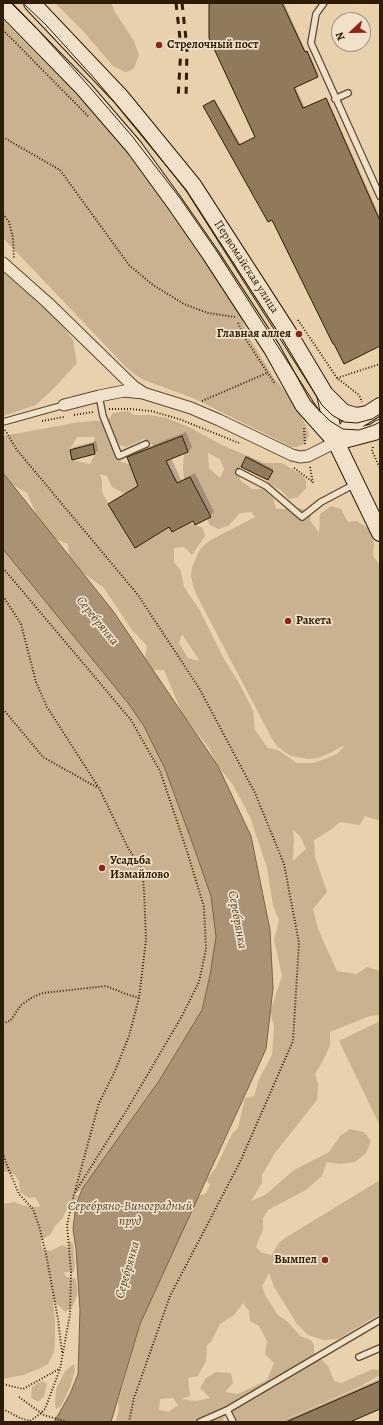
<!DOCTYPE html>
<meta charset="utf-8">
<style>
body{margin:0}
#map{position:relative;width:383px;height:1425px;overflow:hidden;background:#ead1ae;font-family:Alegreya,serif}
canvas{display:block}
.frame{position:absolute;inset:0;border:4px solid #2e1c03;pointer-events:none}
.north{position:absolute;left:331px;top:12px;width:40px;height:40px;box-sizing:border-box;background:#f1e1ca;border:1px solid #a3927a;border-radius:50%;rotate:248deg;font-size:11px;font-weight:700;line-height:16px;text-align:center;color:#2e1c03}
.north::after{content:'';display:block;margin:auto;width:14px;height:18px;background:#8f2418;clip-path:polygon(50% 0,100% 100%,50% 72%,0 100%)}
</style>
<div id="map">
<canvas width="383" height="1425"></canvas>
<div class="frame"></div>
<div class="north">N</div>
</div>
<script>
const ctx = document.querySelector('canvas').getContext('2d');
ctx.lineJoin = 'round';
function fillPath(path, color) { ctx.fillStyle = color; ctx.fill(path, 'evenodd'); }
const poly = rows => new Path2D(rows.map(r => 'M' + r).join(''));
function trace(path, color, width, dash) { ctx.strokeStyle = color; ctx.lineWidth = width; ctx.lineCap = dash ? 'butt' : 'round'; ctx.setLineDash(dash || []); ctx.stroke(path); }
function label(font, color, halo, rows, align = 'center') {
  ctx.font = font + ' Alegreya,serif'; ctx.lineWidth = 3.5; ctx.setLineDash([]); ctx.textBaseline = 'middle'; ctx.strokeStyle = halo; ctx.fillStyle = color; for (const [text, x, y, turn = 0] of rows) {
    ctx.save(); ctx.translate(x, y); ctx.rotate((+turn || 0) * Math.PI / 180); ctx.textAlign = isNaN(turn) ? turn : align; if (halo) ctx.strokeText(text, 0, 0); ctx.fillText(text, 0, 0); ctx.restore();
  }
}
const green = poly([
 [55,3,111,3,115,12,134,41,139,55,134,68,130,71,125,72,113,66,83,31],
 [3,20,117,135,193,235,239,309,247,334,274,378,290,397,306,425,309,435,306,442,302,445,297,447,292,447,193,398,144,380,134,374,126,367,3,238],
 [3,270,58,319,73,340,77,363,54,388,36,405,3,416],
 [128,411,134,415,150,415,167,418,191,428,222,445,264,463,282,463,301,475,306,480,306,488,298,497,289,499,281,490,269,484,268,480,273,470,246,457,241,467,240,480,252,489,263,489,273,498,276,509,289,509,297,511,299,508,307,511,311,516,310,520,319,533,320,514,331,506,341,509,348,522,357,521,371,530,374,544,373,556,380,565,380,819,377,820,365,816,360,825,340,822,329,831,314,840,315,857,327,892,313,909,318,929,337,971,357,974,367,967,380,971,380,1015,370,1016,330,1032,330,1045,324,1059,315,1074,318,1084,317,1100,275,1153,262,1175,262,1183,251,1201,265,1195,294,1170,329,1152,340,1136,350,1129,364,1132,371,1141,366,1153,355,1162,339,1164,327,1162,322,1176,306,1190,268,1210,263,1218,263,1229,256,1247,262,1253,269,1254,271,1256,279,1243,285,1238,380,1180,380,1314,338,1339,323,1340,308,1335,297,1324,274,1287,269,1273,262,1286,265,1295,278,1315,288,1322,300,1336,311,1340,314,1345,314,1353,328,1366,334,1381,341,1383,373,1369,378,1370,380,1368,380,1375,361,1386,280,1422,235,1422,231,1412,225,1416,222,1422,116,1422,119,1409,118,1402,140,1324,198,1196,206,1193,210,1185,206,1180,215,1169,232,1134,238,1128,245,1098,254,1096,259,1079,272,1055,274,1026,270,1012,282,976,274,940,279,920,273,906,267,868,250,817,233,785,218,766,209,748,182,713,164,670,153,670,145,658,147,646,132,630,104,588,82,572,69,556,68,544,55,539,37,516,27,493,13,485,3,473,3,436,80,422,108,420,113,413],
 [182,436,188,452,184,454,183,468,184,480,190,477,210,517,207,519,210,525,218,529,228,526,240,513,251,512,255,517,213,539,205,544,199,551,192,567,191,576,193,585,196,594,271,737,276,745,283,751,291,756,308,759,318,758,326,755,345,745,337,754,314,763,297,763,278,750,268,748,255,730,253,710,239,683,224,659,199,609,184,587,181,571,174,562,174,548,184,547,192,555,205,536,203,528,190,523,172,532,141,470,133,473,129,464,121,462,115,438,119,445,126,447,144,439,154,446],
 [77,437,95,437,93,444,95,454,90,464,72,460,70,450],
 [208,453,220,459,224,469,220,478,209,468],
 [100,474,107,476,112,487,125,494,135,488,161,532,134,548,102,492,102,482],
 [182,634,199,660,199,661,188,658,179,643],
 [293,830,300,836,306,849,293,861,294,840],
 [243,1303,249,1311,250,1321,259,1326,267,1341,265,1354,274,1363,267,1380,238,1394,225,1392,233,1383,231,1373,216,1372,206,1378,200,1388,210,1398,196,1401,181,1399,190,1396,188,1378,198,1376,206,1361,207,1345,211,1342,220,1324,234,1315],
 [173,1398,178,1405,168,1412,159,1410,160,1399],
 [3,549,128,703,144,726,165,769,191,839,211,896,216,937,210,975,202,1010,159,1081,82,1189,74,1195,79,1195,73,1206,67,1209,62,1219,55,1226,50,1235,41,1240,42,1249,51,1251,62,1245,69,1248,69,1241,73,1243,75,1265,74,1272,64,1272,66,1277,75,1278,77,1286,77,1295,73,1306,66,1312,53,1301,55,1320,55,1339,54,1352,48,1364,39,1369,23,1375,3,1379,3,1204,14,1202,25,1206,39,1207,40,1205,35,1197,29,1198,20,1192,19,1181,14,1174,4,1171,3,1167],
 [380,1021,380,1126,339,1041],
 [74,1364,75,1370,70,1388,61,1406,56,1409,55,1403,56,1389,65,1371],
 [43,1381,47,1384,44,1396,38,1402,31,1398,32,1387,37,1383]
]);
const water = poly([
 [3,473,113,611,218,766,251,836,270,930,273,988,266,1049,140,1324,111,1422,54,1422,70,1394,78,1374,80,1310,76,1249,73,1229,76,1205,82,1189,159,1081,202,1010,210,975,216,937,211,896,191,839,165,769,144,726,128,703,3,549,3,473]
]);
const shadow = poly([
 [210,3,284,3,306,52,308,51,319,75,295,86,305,108,327,98,380,217,380,344,273,218,206,105,215,100,241,145,256,137],
 [186,432,192,447,188,452,171,458,181,480,195,473,214,512,210,516,170,526,109,504,114,500,139,485,128,457,133,453],
 [96,441,98,450,95,453,71,450,74,447],
 [248,456,273,469,269,478,247,457],
 [380,1379,380,1408,347,1422,281,1422]
]);
const building = poly([
 [209,3,282,3,305,52,307,51,318,77,294,88,303,108,326,98,380,221,380,346,344,364,334,344,333,344,272,220,268,222,203,106,214,100,239,145,255,137,209,38,209,3],
 [182,436,188,452,166,461,177,483,190,477,211,517,195,525,193,521,172,532,169,527,135,548,108,504,138,486,127,457,182,436],
 [93,444,95,454,72,460,70,450,93,444],
 [246,457,273,471,268,480,241,467,246,457],
 [380,1381,380,1409,350,1422,286,1422,380,1381]
]);
const path = poly([
 [3,30,88,116],
 [3,137,60,170,129,265,153,285,184,304,208,313,235,317],
 [3,214,9,222,13,238,14,258],
 [298,320,337,378,359,395,362,402],
 [238,323,243,335,275,384],
 [337,378,380,364],
 [202,401,267,373],
 [109,409,130,409,151,411,179,419,239,443],
 [74,415,93,412],
 [42,421,64,417],
 [304,428,305,445],
 [5,430,17,450,138,595,199,688,255,793,284,864,299,943,293,1041,240,1162,170,1296,134,1398,129,1422],
 [373,447,372,451,380,468],
 [310,467,313,483],
 [294,468,313,482],
 [3,568,131,720,160,771,187,851,204,907,206,949,199,982,182,1016,128,1108,74,1194,67,1225,71,1272,70,1314,60,1369,45,1409,40,1414,30,1421,20,1418,3,1409],
 [3,596,21,624,36,682,47,707,99,788,128,848,142,869,144,890,146,940,139,998,129,1036,115,1071,99,1103,75,1191],
 [3,709,43,757,98,788],
 [3,1024,11,1020,21,1005,33,997,43,993,106,986,126,994,139,998],
 [3,1153,6,1163,19,1194,33,1209,39,1226,46,1254,58,1319,62,1352],
 [3,1384,23,1389,59,1369],
 [19,1397,44,1415,67,1422]
]);
const service = poly([
 [324,3,316,14,311,43,380,196],
 [335,99,348,93],
 [99,396,103,416,119,456,146,444],
 [3,422,64,405],
 [239,472,266,486,302,517,321,502,355,484],
 [359,1357,380,1348],
 [227,1410,233,1422],
 [200,1422,227,1410,380,1320]
]);
const minor = poly([
 [3,263,48,303,133,386,142,392],
 [64,405,99,396,124,391,143,393,191,408,219,420,292,455,300,457,308,456,336,442]
]);
const secondary = poly([
 [32,3,121,97,193,185,288,332,325,394,335,441],
 [3,6,84,89,134,147,174,202,210,254,272,349,303,405,336,442,380,533],
 [326,395,343,412,356,416,367,414],
 [336,442,350,425,380,406],
 [336,442,374,432,380,428]
]);
const tram = poly([
 [11,3,39,31,87,84,132,136,180,198,216,250,318,409,330,421,343,429,359,430,374,425,380,422],
 [23,3,46,25,94,78,139,131,187,192,322,405,332,415,344,422,357,423,372,419,380,414]
]);
const rail = poly([
 [176,3,181,47,178,99],
 [182,3,187,48,186,99]
]);
const markers = [
 [159,45,4,"#8f2418"],
 [299,334,4,"#8f2418"],
 [288,621,4,"#8f2418"],
 [102,868,4,"#8f2418"],
 [325,1260,4,"#8f2418"]
];
const poiNames = [
 ["Стрелочный пост",167,45],
 ["Главная аллея",291,334,"right"],
 ["Ракета",296,621],
 ["Усадьба",110,861],
 ["Измайлово",110,875],
 ["Вымпел",317,1260,"right"]
];
const streetNames = [
 ["Первомайская улица",246,267,57]
];
const waterNames = [
 ["Серебрянка",97,621,51],
 ["Серебрянка",237,920,80],
 ["Серебряно-Виноградный",130,1207],
 ["пруд",130,1222],
 ["Серебрянка",128,1270,-74]
];
fillPath(green, '#cab291');
fillPath(water, '#aa9374');
trace(water, '#786347', 1);
fillPath(shadow, '#0003');
fillPath(building, '#907a5c');
trace(building, '#2e1c03', 1);
trace(service, '#5d492e', 8);
trace(minor, '#5d492e', 13);
trace(secondary, '#2e1c03', 18);
trace(path, '#2e1c03', 2, [1, 2]);
trace(service, '#f1e1ca', 5.5);
trace(minor, '#f1e1ca', 11);
trace(secondary, '#f1e1ca', 16);
trace(tram, '#2e1c03', 1);
trace(rail, '#2e1c03', 3, [7, 7]);
for (const [x, y, r, color] of markers) { const dot = new Path2D(); dot.arc(x, y, r, 0, 2 * Math.PI); ctx.fillStyle = color; ctx.fill(dot); trace(dot, '#f1e1ca', 1.5); }
label('bold 12px', '#2e1c03', '#f1e1ca', poiNames, 'left');
label('12px', '#2e1c03', '#f1e1ca', streetNames);
label('italic 13px', '#59462b', '#f1e1ca', waterNames);
</script>
